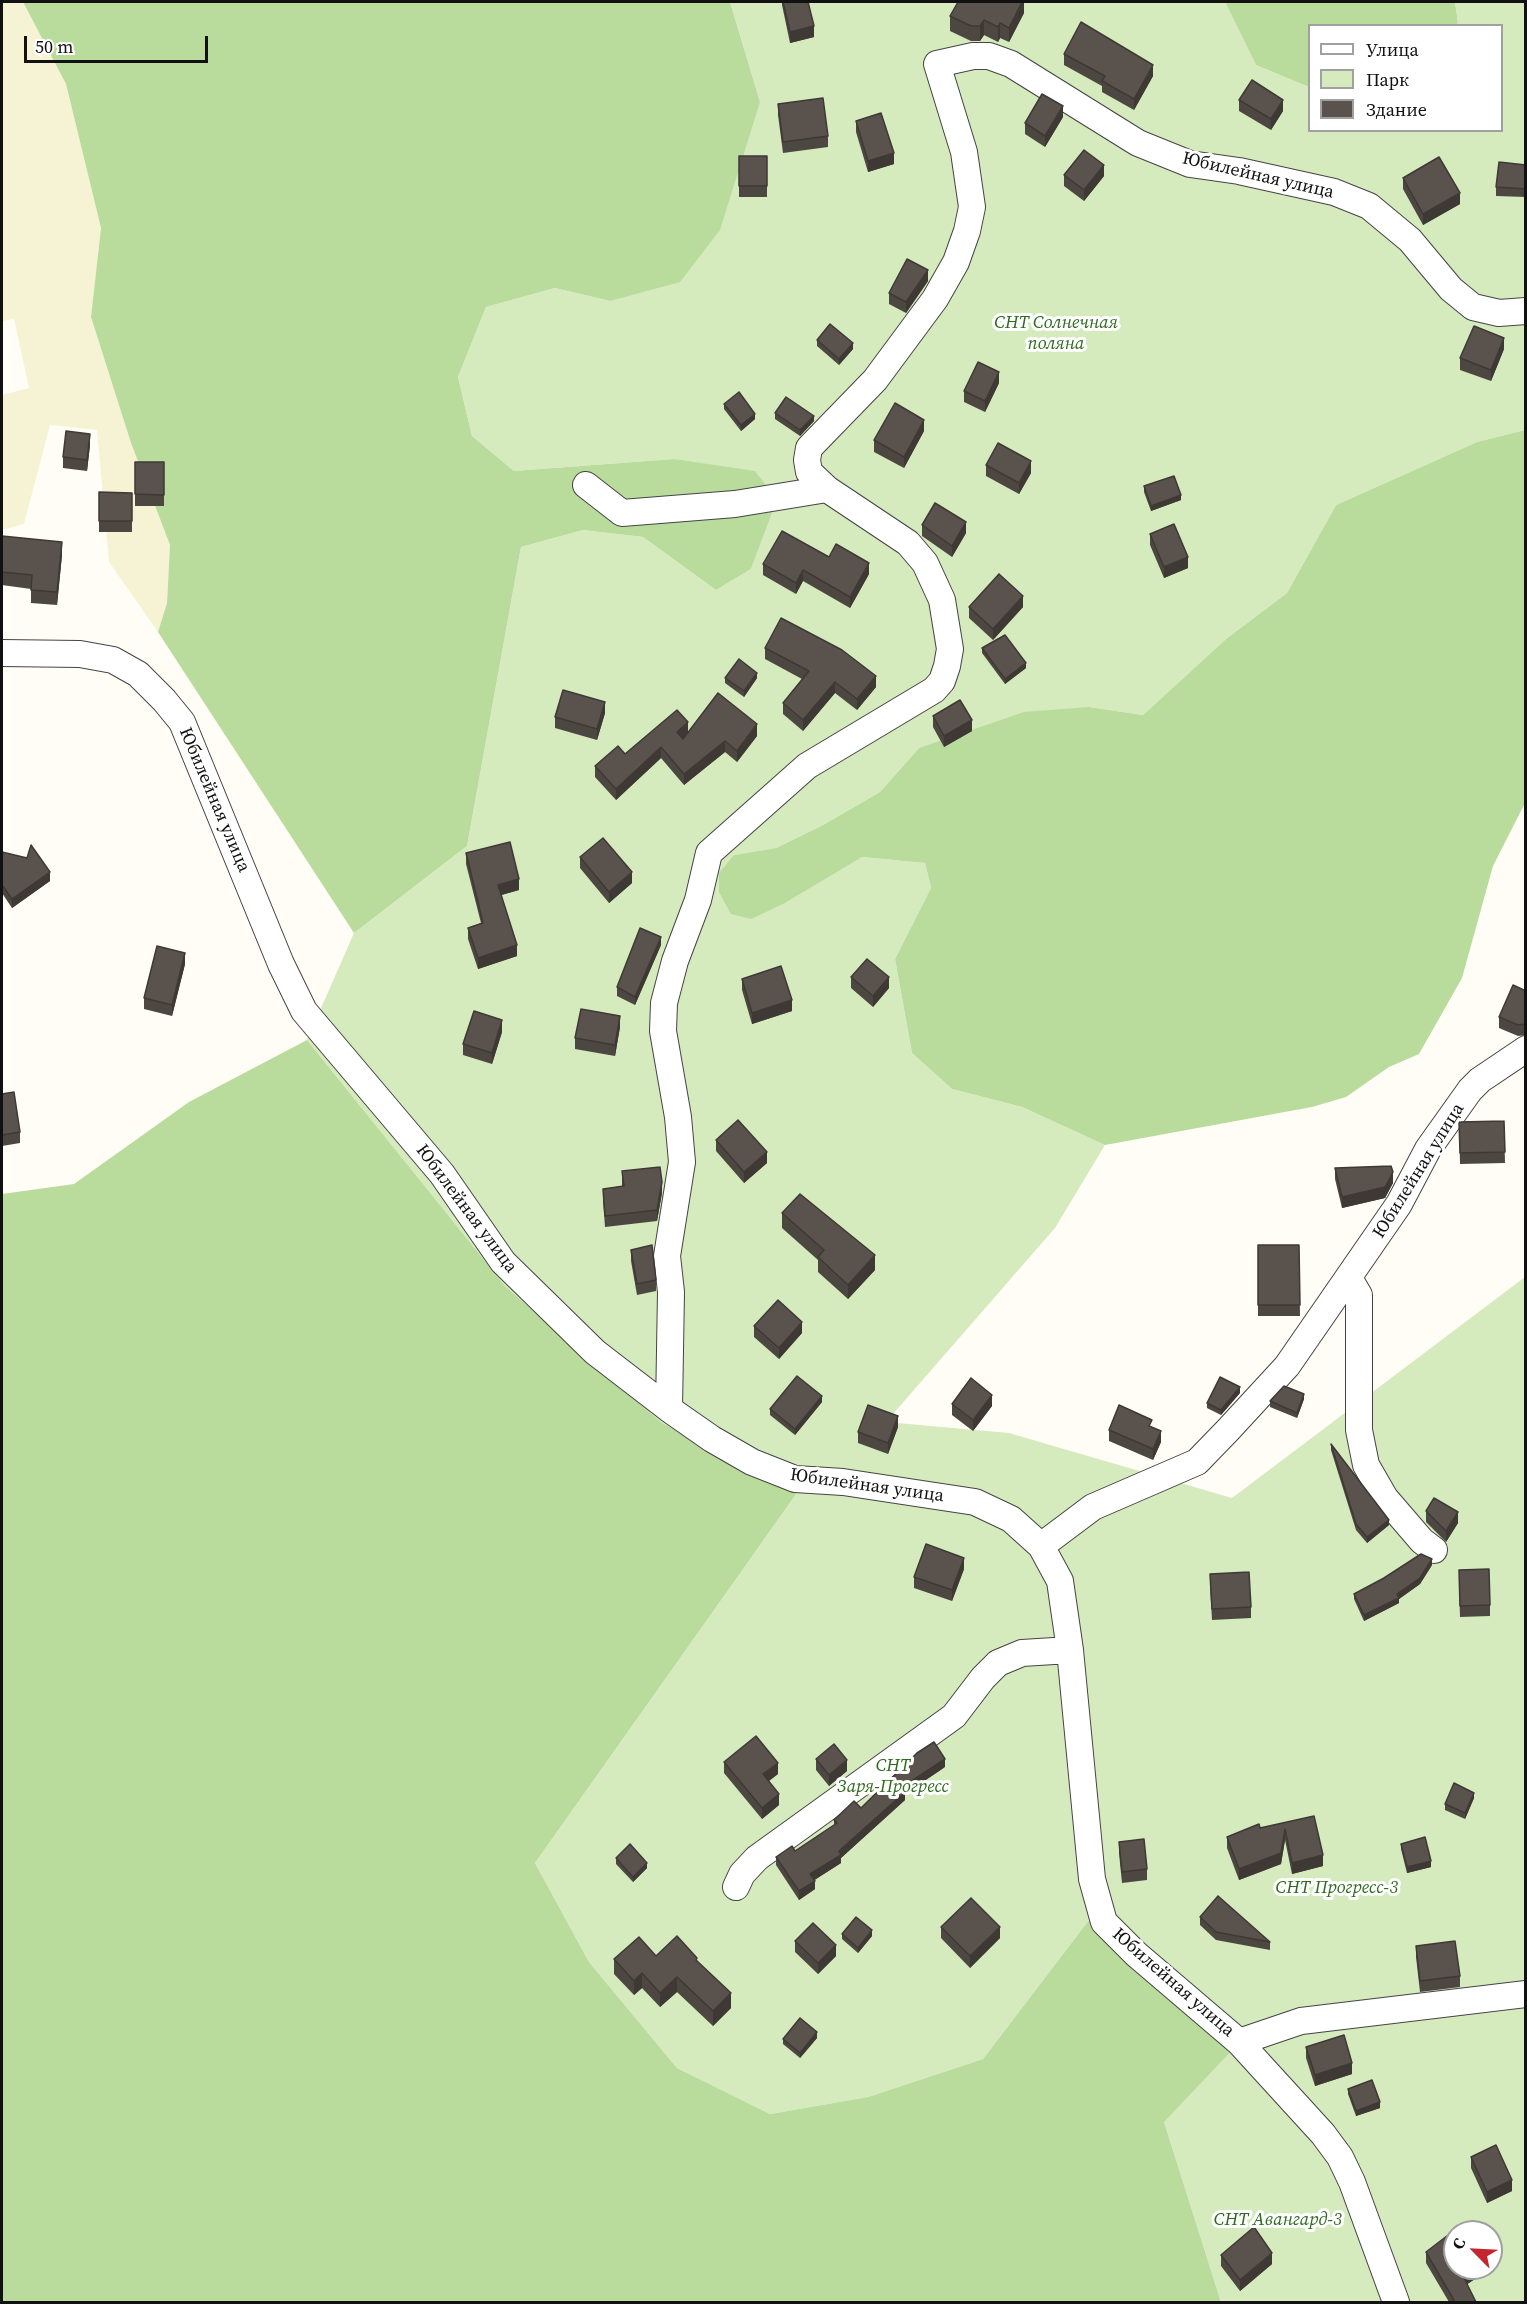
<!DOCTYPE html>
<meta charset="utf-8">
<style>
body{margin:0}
#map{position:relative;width:1527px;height:2304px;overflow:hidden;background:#fffdf5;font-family:"Source Serif 4",serif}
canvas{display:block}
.frame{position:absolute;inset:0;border:3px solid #111;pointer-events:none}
.legend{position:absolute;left:1308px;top:24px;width:195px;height:108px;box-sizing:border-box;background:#fff;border:2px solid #a0a0a0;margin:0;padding:8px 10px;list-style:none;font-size:18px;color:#111}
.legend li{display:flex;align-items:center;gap:12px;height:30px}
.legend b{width:30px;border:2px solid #a0a0a0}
.north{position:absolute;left:1443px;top:2220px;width:60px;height:60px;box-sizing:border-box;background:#fff;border:2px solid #a0a0a0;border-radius:50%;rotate:294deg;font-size:16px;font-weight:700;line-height:24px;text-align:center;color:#111}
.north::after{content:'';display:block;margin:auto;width:21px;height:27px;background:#c4262e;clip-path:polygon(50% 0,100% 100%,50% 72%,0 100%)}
.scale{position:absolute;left:24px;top:36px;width:184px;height:27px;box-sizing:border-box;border:3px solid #111;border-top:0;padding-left:8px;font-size:18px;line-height:21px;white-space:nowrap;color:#111;-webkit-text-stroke:4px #fff;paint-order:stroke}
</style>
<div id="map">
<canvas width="1527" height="2304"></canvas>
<div class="frame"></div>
<ul class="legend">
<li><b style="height:8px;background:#fff"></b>Улица</li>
<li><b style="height:16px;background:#d5ebbd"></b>Парк</li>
<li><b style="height:16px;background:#5a524d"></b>Здание</li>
</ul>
<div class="north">С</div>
<div class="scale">50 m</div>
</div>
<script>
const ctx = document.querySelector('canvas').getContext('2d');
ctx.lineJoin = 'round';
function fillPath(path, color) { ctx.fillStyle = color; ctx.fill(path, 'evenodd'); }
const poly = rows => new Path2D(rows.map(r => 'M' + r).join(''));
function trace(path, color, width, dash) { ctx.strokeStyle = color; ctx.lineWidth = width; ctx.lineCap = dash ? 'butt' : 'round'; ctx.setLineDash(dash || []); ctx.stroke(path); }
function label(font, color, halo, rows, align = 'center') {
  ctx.font = font + ' "Source Serif 4",serif'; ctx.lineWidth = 6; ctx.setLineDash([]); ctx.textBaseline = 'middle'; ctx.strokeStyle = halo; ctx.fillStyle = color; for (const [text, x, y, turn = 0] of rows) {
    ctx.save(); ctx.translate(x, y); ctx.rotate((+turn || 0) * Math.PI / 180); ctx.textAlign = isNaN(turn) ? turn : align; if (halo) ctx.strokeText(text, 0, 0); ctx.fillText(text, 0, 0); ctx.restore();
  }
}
const farmland = poly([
 [2,2,23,2,66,84,101,228,91,317,131,443,170,545,167,603,158,632,109,562,97,430,50,425,24,524,2,530,2,395,29,388,14,319,2,321]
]);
const green = poly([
 [730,2,1225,2,1256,65,1309,87,1310,130,1502,130,1502,26,1454,25,1458,23,1455,2,1525,2,1525,430,1477,442,1336,505,1287,593,1226,639,1143,715,1089,707,919,748,880,792,823,825,776,848,734,855,826,877,862,857,925,863,931,888,895,959,912,1053,952,1089,1022,1107,1105,1145,1055,1228,886,1422,1009,1433,1232,1498,1525,1277,1525,2302,1221,2302,1164,2122,1089,1920,983,2059,868,2097,770,2114,677,2068,589,1962,535,1863,799,1490,662,1423,506,1287,307,1040,354,933,467,846,521,547,583,530,643,537,716,590,751,569,777,500,674,459,514,471,472,436,458,377,486,307,555,288,610,301,760,102],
 [1455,2232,1491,2232,1491,2268,1455,2268]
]);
const forest = poly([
 [23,2,730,2,760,102,720,230,680,282,610,301,555,288,486,307,458,377,472,436,514,471,674,459,755,471,777,500,751,569,716,590,643,537,583,530,521,547,467,846,354,933,158,632,167,603,170,545,131,443,91,317,101,228,66,84],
 [1225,2,1455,2,1458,23,1454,26,1310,26,1309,87,1256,65],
 [1525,430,1525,803,1493,866,1462,978,1419,1054,1389,1067,1346,1097,1312,1107,1105,1145,1022,1107,952,1089,912,1053,895,959,931,888,925,863,862,857,783,904,751,919,731,914,719,892,719,873,734,855,776,848,823,825,880,792,919,748,1024,712,1089,707,1143,715,1226,639,1287,593,1336,505,1477,442],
 [307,1040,506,1287,662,1423,799,1490,535,1863,589,1962,677,2068,770,2114,868,2097,983,2059,1089,1920,1234,2048,1164,2122,1221,2302,2,2302,2,1194,74,1184,189,1102]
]);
const minor = poly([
 [586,485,622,513,735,504,827,489],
 [2,653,80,654,113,660,138,674,164,700,182,722,281,964,304,1011,442,1174,503,1262,595,1352,669,1409,712,1439,752,1462,795,1479,843,1482,975,1502,1011,1519,1041,1546,1060,1581,1070,1650,1092,1879,1104,1922,1136,1954,1239,2042,1323,2134,1340,2157,1352,2182,1396,2302],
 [1349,1278,1359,1295,1359,1430,1366,1465,1385,1498,1422,1541,1434,1550],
 [669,1409,671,1292,667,1256,682,1162,678,1117,663,1031,664,1003,675,961,698,900,709,853,807,766,934,690,942,681,947,666,950,649,942,600,925,563,908,543,827,489,809,472,807,460,809,448,875,380,935,299,956,262,967,231,972,207,964,152,937,64,973,56,989,56,1011,64,1138,143,1190,164,1239,171,1334,192,1369,206,1410,240,1451,289,1473,307,1499,313,1526,311],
 [1041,1546,1093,1507,1197,1462,1228,1430,1287,1366,1399,1204,1428,1149,1470,1090,1480,1080,1526,1049],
 [736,1887,742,1874,757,1858,954,1716,983,1678,998,1663,1022,1653,1070,1650],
 [1239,2042,1301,2021,1526,1994]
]);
const wall = poly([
 [782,2,808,2,814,37,790,43,782,5],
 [1024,2,1024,13,1009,42,1000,38,998,42,984,35,980,41,971,41,950,31,950,16],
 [1064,54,1153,76,1134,110,1102,92,1102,86,1064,65],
 [1239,100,1283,111,1271,130,1239,111],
 [778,104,828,136,828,147,783,153,778,115],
 [1063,117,1045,147,1025,134,1025,123],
 [856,121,894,164,868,172,856,132],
 [739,156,767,156,767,197,739,197],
 [1526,165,1526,197,1496,196,1496,187],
 [1064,175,1104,176,1084,201,1064,186],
 [1403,178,1460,204,1423,225,1403,189],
 [928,281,906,313,889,304,889,293],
 [817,340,853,349,839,365,817,346],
 [1504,349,1491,381,1460,370,1460,358],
 [999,383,985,412,964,402,964,391],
 [724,404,755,419,741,431,724,409],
 [775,413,814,421,800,436,775,419],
 [924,431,904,468,874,452,874,440],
 [90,445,87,471,63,468,63,457],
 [135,462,164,462,164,506,135,506],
 [986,465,1031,473,1019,494,986,476],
 [1144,486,1181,500,1151,511,1144,492],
 [99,492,132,493,132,532,99,532],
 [922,525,966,533,952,557,922,536],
 [1150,534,1188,568,1164,578,1150,545],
 [2,536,62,555,57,605,31,603,31,589,2,585],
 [829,557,869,574,850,608,803,581,796,594,763,575,763,564],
 [969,607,1023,607,993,640,969,618],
 [765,648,876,687,857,710,835,693,803,731,783,714,783,703,802,679,765,659],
 [982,648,1026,668,1005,684,982,653],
 [725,678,757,678,744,697,725,683],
 [605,713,597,740,555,728,555,717],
 [933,716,972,731,944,747,933,727],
 [688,732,757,736,737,762,725,752,684,785,661,758,616,800,595,777,595,766,625,754],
 [2,852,50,881,12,908,2,893],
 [466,853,519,890,501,895,517,956,478,969,468,939,468,928,481,923,466,864],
 [580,857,632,883,609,903,580,868],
 [661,945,635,1005,617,996,617,987],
 [185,964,172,1016,144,1009,144,998],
 [851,977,889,988,873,1007,851,988],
 [742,979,792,1011,752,1024,742,990],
 [1526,991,1526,1035,1518,1036,1499,1028,1499,1017],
 [620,1027,615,1056,575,1049,575,1038],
 [502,1032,492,1064,463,1055,463,1044],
 [2,1094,20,1132,20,1143,2,1146],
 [1504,1121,1505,1163,1460,1164,1459,1122],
 [716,1140,767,1163,744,1183,716,1151],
 [1335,1168,1393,1183,1385,1198,1342,1208,1335,1179],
 [622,1171,662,1193,657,1221,605,1227,603,1200,603,1189,622,1186],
 [782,1213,875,1270,848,1299,818,1272,818,1260,782,1228],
 [1258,1245,1299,1245,1300,1316,1258,1316],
 [631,1250,656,1280,656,1291,637,1295,631,1261],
 [754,1326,802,1333,779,1359,754,1337],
 [1240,1393,1221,1415,1207,1408,1207,1403],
 [1304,1399,1297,1418,1270,1407,1270,1401],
 [822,1402,795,1435,770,1415,770,1409],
 [952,1404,992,1406,973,1431,952,1415],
 [898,1427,888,1454,858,1443,858,1432],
 [1152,1427,1161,1442,1153,1460,1109,1441,1109,1430],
 [1331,1444,1389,1525,1367,1543,1356,1530,1331,1450],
 [1426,1511,1458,1523,1446,1542,1426,1522],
 [1432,1565,1420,1584,1399,1599,1399,1603,1364,1621,1354,1599,1354,1594],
 [964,1569,952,1601,914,1588,914,1577],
 [1459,1581,1490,1605,1490,1616,1460,1617],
 [1210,1585,1251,1607,1251,1618,1212,1620],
 [816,1759,847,1771,829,1786,816,1770],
 [724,1762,778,1774,769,1781,779,1805,762,1819,724,1773],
 [945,1767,905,1794,905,1800,841,1858,841,1863,814,1880,815,1889,799,1900,776,1865,776,1857,795,1851,834,1825,834,1820,861,1808],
 [1474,1798,1465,1819,1445,1810,1445,1804],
 [1314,1816,1323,1866,1292,1874,1285,1840,1281,1864,1239,1880,1227,1848,1227,1837],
 [1119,1842,1147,1869,1147,1880,1122,1883,1119,1853],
 [1401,1844,1431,1867,1407,1873,1401,1849],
 [616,1858,647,1868,633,1882,616,1864],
 [1200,1917,1270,1942,1270,1950,1216,1940,1200,1925],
 [941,1927,1000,1938,970,1968,941,1938],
 [842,1934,872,1936,858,1953,842,1939],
 [795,1941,836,1956,818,1974,795,1952],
 [1416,1946,1460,1976,1460,1987,1420,1992,1416,1957],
 [656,1956,697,1962,731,2008,713,2026,677,1992,660,2007,642,1988,634,1995,614,1974,614,1959],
 [817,2038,800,2058,783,2044,783,2039],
 [1306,2047,1352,2074,1315,2086,1306,2058],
 [1348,2089,1380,2108,1356,2116,1348,2094],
 [1471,2157,1512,2191,1487,2203,1471,2168],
 [1426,2252,1478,2268,1478,2277,1467,2284,1476,2302,1449,2302,1426,2263],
 [1221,2255,1272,2264,1240,2291,1221,2266]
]);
const shadedWall = poly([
 [1022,2,1024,2,1024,13,1009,42,1009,28],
 [984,20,984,35,980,41,980,26],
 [1000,23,1000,38,998,42,998,27],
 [814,26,814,37,790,43,790,32],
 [1153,65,1153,76,1134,110,1134,99],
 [1283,100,1283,111,1271,130,1271,119],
 [1063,106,1063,117,1045,147,1045,136],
 [894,153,894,164,868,172,868,161],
 [1104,165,1104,176,1084,201,1084,190],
 [1460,193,1460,204,1423,225,1423,214],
 [928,270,928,281,906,313,906,302],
 [1504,338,1504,349,1491,381,1491,370],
 [853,343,853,349,839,365,839,359],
 [999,372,999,383,985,412,985,401],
 [755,414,755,419,741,431,741,425],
 [814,416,814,421,800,436,800,430],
 [924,420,924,431,904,468,904,457],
 [90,434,90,445,87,471,87,460],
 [1031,461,1031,473,1019,494,1019,483],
 [1181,495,1181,500,1151,511,1151,506],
 [966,522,966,533,952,557,952,546],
 [62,542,62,555,57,605,57,592],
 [1188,557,1188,568,1164,578,1164,567],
 [869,563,869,574,850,608,850,597],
 [803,570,803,581,796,594,796,583],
 [1023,596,1023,607,993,640,993,629],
 [1026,663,1026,668,1005,684,1005,679],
 [757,673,757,678,744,697,744,691],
 [876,676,876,687,857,710,857,699],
 [835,682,835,693,803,731,803,720],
 [605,702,605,713,597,740,597,729],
 [972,720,972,731,944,747,944,736],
 [688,722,688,733,677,743,677,732],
 [757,724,757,736,737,762,737,751],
 [725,741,725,752,684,785,684,774],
 [661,747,661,758,616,800,616,789],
 [50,872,50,881,12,908,12,899],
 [632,872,632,883,609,903,609,892],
 [519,879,519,890,498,896,498,885],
 [661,937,661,945,635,1005,635,997],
 [517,945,517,956,478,969,478,958],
 [185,953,185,964,172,1016,172,1005],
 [889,977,889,988,873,1007,873,996],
 [792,1000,792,1011,752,1024,752,1013],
 [620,1016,620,1027,615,1056,615,1045],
 [502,1020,502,1032,492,1064,492,1053],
 [767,1152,767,1163,744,1183,744,1172],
 [1393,1172,1393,1183,1385,1198,1342,1208,1342,1197],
 [662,1182,662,1193,657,1221,657,1210],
 [875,1255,875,1270,848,1299,848,1285],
 [802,1322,802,1333,779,1359,779,1348],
 [1240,1387,1240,1393,1221,1415,1221,1410],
 [1304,1394,1304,1399,1297,1418,1297,1413],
 [992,1395,992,1406,973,1431,973,1420],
 [822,1396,822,1402,795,1435,795,1429],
 [898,1416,898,1427,888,1454,888,1443],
 [1161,1431,1161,1442,1153,1460,1153,1449],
 [1458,1512,1458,1523,1446,1542,1446,1531],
 [1389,1520,1389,1525,1367,1543,1367,1537],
 [964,1558,964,1569,952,1601,952,1590],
 [1432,1559,1432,1565,1420,1584,1399,1599,1399,1603,1364,1621,1364,1615,1397,1594],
 [945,1759,945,1767,905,1794,905,1800,841,1858,841,1863,810,1883,810,1874,901,1788],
 [847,1760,847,1771,829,1786,829,1775],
 [778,1763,778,1774,763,1785,763,1774],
 [1474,1793,1474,1798,1465,1819,1465,1813],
 [779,1794,779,1805,762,1819,762,1808],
 [1285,1829,1285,1840,1281,1864,1239,1880,1239,1869],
 [1323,1855,1323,1866,1292,1874,1292,1863],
 [1431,1861,1431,1867,1407,1873,1407,1867],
 [647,1863,647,1868,633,1882,633,1877],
 [815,1881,815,1889,799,1900,799,1891],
 [1000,1927,1000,1938,970,1968,970,1956],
 [872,1930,872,1936,858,1953,858,1948],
 [836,1945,836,1956,818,1974,818,1963],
 [642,1973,642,1988,634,1995,634,1981],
 [677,1977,677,1992,660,2007,660,1993],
 [731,1993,731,2008,713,2026,713,2011],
 [817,2032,817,2038,800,2058,800,2053],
 [1352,2063,1352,2074,1315,2086,1315,2075],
 [1380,2102,1380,2108,1356,2116,1356,2111],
 [1512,2180,1512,2191,1487,2203,1487,2192],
 [1272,2253,1272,2264,1240,2291,1240,2280],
 [1475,2268,1478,2268,1478,2277,1463,2287,1463,2276]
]);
const building = poly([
 [783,2,808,2,814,26,790,32,783,2],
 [958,2,1022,2,1009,28,1000,23,998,27,984,20,980,26,971,26,950,16,958,2],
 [1081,22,1153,65,1134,99,1102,81,1105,76,1064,54,1081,22],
 [1252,80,1283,100,1271,119,1239,100,1252,80],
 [1042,94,1063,106,1045,136,1025,123,1042,94],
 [823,98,828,136,783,142,778,104,823,98],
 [881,113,894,153,868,161,856,121,881,113],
 [1084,150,1104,165,1084,190,1064,175,1084,150],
 [739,156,767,156,767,186,739,186,739,156],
 [1439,157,1460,193,1423,214,1403,178,1439,157],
 [1499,162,1526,165,1526,189,1496,187,1499,162],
 [907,259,928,270,906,302,889,293,907,259],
 [830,324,853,343,839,359,817,340,830,324],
 [1474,326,1504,338,1491,370,1460,358,1474,326],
 [978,362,999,372,985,401,964,391,978,362],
 [739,392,755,414,741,425,724,404,739,392],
 [786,397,814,416,800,430,775,413,786,397],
 [895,403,924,420,904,457,874,440,895,403],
 [66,431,90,434,87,460,63,457,66,431],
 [998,443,1031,461,1019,483,986,465,998,443],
 [135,462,164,462,164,495,135,494,135,462],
 [1174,476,1181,495,1151,506,1144,486,1174,476],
 [99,492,132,493,132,521,99,521,99,492],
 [935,503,966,522,952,546,922,525,935,503],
 [1174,524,1188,557,1164,567,1150,534,1174,524],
 [782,531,829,557,836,544,869,563,850,597,803,570,796,583,763,564,782,531],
 [2,536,62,542,57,592,31,590,32,575,2,572,2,536],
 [999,574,1023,596,993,629,969,607,999,574],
 [781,618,842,650,876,676,857,699,835,682,803,720,783,703,809,671,765,648,781,618],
 [1005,635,1026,663,1005,679,982,648,1005,635],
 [739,659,757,673,744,691,725,678,739,659],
 [563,690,605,702,597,729,555,717,563,690],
 [718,693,757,724,737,751,725,741,684,774,661,747,616,789,595,766,618,746,625,754,677,710,688,722,677,732,683,739,718,693],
 [960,700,972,720,944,736,933,716,960,700],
 [603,838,632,872,609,892,580,857,603,838],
 [510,842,519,879,498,885,517,945,478,958,468,928,483,923,466,853,510,842],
 [31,845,50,872,12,899,2,885,2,852,27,858,31,845],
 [640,928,661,937,635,997,617,987,640,928],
 [157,946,185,953,172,1005,144,998,157,946],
 [867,959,889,977,873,996,851,977,867,959],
 [781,966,792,1000,752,1013,742,979,781,966],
 [1513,985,1526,991,1526,1024,1518,1025,1499,1017,1513,985],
 [581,1009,620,1016,615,1045,575,1038,581,1009],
 [474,1011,502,1020,492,1053,463,1044,474,1011],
 [14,1092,20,1132,2,1135,2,1094,14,1092],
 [738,1120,767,1152,744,1172,716,1140,738,1120],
 [1504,1121,1505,1152,1460,1153,1459,1122,1504,1121],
 [1391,1166,1393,1172,1385,1187,1342,1197,1335,1168,1391,1166],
 [660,1167,662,1182,657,1210,605,1216,603,1189,624,1186,622,1171,660,1167],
 [800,1194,875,1255,848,1285,818,1257,824,1250,782,1213,800,1194],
 [652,1245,656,1280,637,1284,631,1250,652,1245],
 [1258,1245,1299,1245,1300,1305,1258,1305,1258,1245],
 [778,1300,802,1322,779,1348,754,1326,778,1300],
 [797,1376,822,1396,795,1429,770,1409,797,1376],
 [1220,1377,1240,1387,1221,1410,1207,1403,1220,1377],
 [971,1378,992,1395,973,1420,952,1404,971,1378],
 [1284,1386,1304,1394,1297,1413,1270,1401,1284,1386],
 [868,1405,898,1416,888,1443,858,1432,868,1405],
 [1119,1405,1152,1420,1149,1426,1161,1431,1153,1449,1109,1430,1119,1405],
 [1331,1444,1389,1520,1367,1537,1356,1524,1331,1444],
 [1434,1498,1458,1512,1446,1531,1426,1511,1434,1498],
 [926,1544,964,1558,952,1590,914,1577,926,1544],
 [1421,1554,1432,1559,1420,1578,1397,1594,1399,1598,1364,1615,1354,1594,1384,1578,1421,1554],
 [1489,1569,1490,1605,1460,1606,1459,1570,1489,1569],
 [1249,1572,1251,1607,1212,1609,1210,1574,1249,1572],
 [756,1736,778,1763,763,1774,779,1794,762,1808,724,1762,756,1736],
 [934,1742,945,1759,901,1788,905,1792,839,1851,841,1855,810,1874,815,1881,799,1891,776,1857,792,1846,795,1851,837,1823,834,1820,854,1801,861,1808,917,1753,934,1742],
 [834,1744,847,1760,829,1775,816,1759,834,1744],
 [1454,1783,1474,1793,1465,1813,1445,1804,1454,1783],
 [1314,1816,1323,1855,1292,1863,1285,1829,1281,1853,1239,1869,1227,1837,1259,1824,1260,1828,1314,1816],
 [1425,1837,1431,1861,1407,1867,1401,1844,1425,1837],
 [1144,1839,1147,1869,1122,1872,1119,1842,1144,1839],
 [630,1844,647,1863,633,1877,616,1858,630,1844],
 [1218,1896,1270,1942,1216,1932,1200,1917,1218,1896],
 [971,1898,1000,1927,970,1956,941,1927,971,1898],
 [856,1917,872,1930,858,1948,842,1934,856,1917],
 [813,1923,836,1945,818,1963,795,1941,813,1923],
 [677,1936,697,1958,696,1960,731,1993,713,2011,677,1977,660,1993,642,1973,634,1981,614,1959,639,1937,656,1956,677,1936],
 [1455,1941,1460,1976,1420,1981,1416,1946,1455,1941],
 [800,2018,817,2032,800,2053,783,2039,800,2018],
 [1344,2035,1352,2063,1315,2075,1306,2047,1344,2035],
 [1372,2080,1380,2102,1356,2111,1348,2089,1372,2080],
 [1496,2145,1512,2180,1487,2192,1471,2157,1496,2145],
 [1254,2227,1272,2253,1240,2280,1221,2255,1254,2227],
 [1456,2229,1458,2232,1455,2232,1455,2268,1475,2268,1463,2276,1476,2302,1455,2302,1426,2252,1456,2229]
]);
const streetNames = [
 ["Юбилейная улица",1258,176,13],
 ["Юбилейная улица",214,800,67],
 ["Юбилейная улица",1419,1171,-58],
 ["Юбилейная улица",466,1209,53],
 ["Юбилейная улица",867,1486,8],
 ["Юбилейная улица",1173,1983,41]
];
const parkNames = [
 ["СНТ Солнечная",1056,323],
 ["поляна",1056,344],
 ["СНТ",893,1766],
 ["Заря-Прогресс",893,1787],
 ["СНТ Прогресс-3",1337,1888],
 ["СНТ Авангард-3",1278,2220]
];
fillPath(farmland, '#f6f3d4');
fillPath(green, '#d5ebbd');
fillPath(forest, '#b9dc9c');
trace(minor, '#444', 28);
trace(minor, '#fff', 26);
fillPath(wall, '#4d4742');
fillPath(shadedWall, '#3f3936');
fillPath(building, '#5a524d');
trace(building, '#3f3936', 1.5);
label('18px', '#111', '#fff', streetNames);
label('italic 18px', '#2f6b1f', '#fff', parkNames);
</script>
